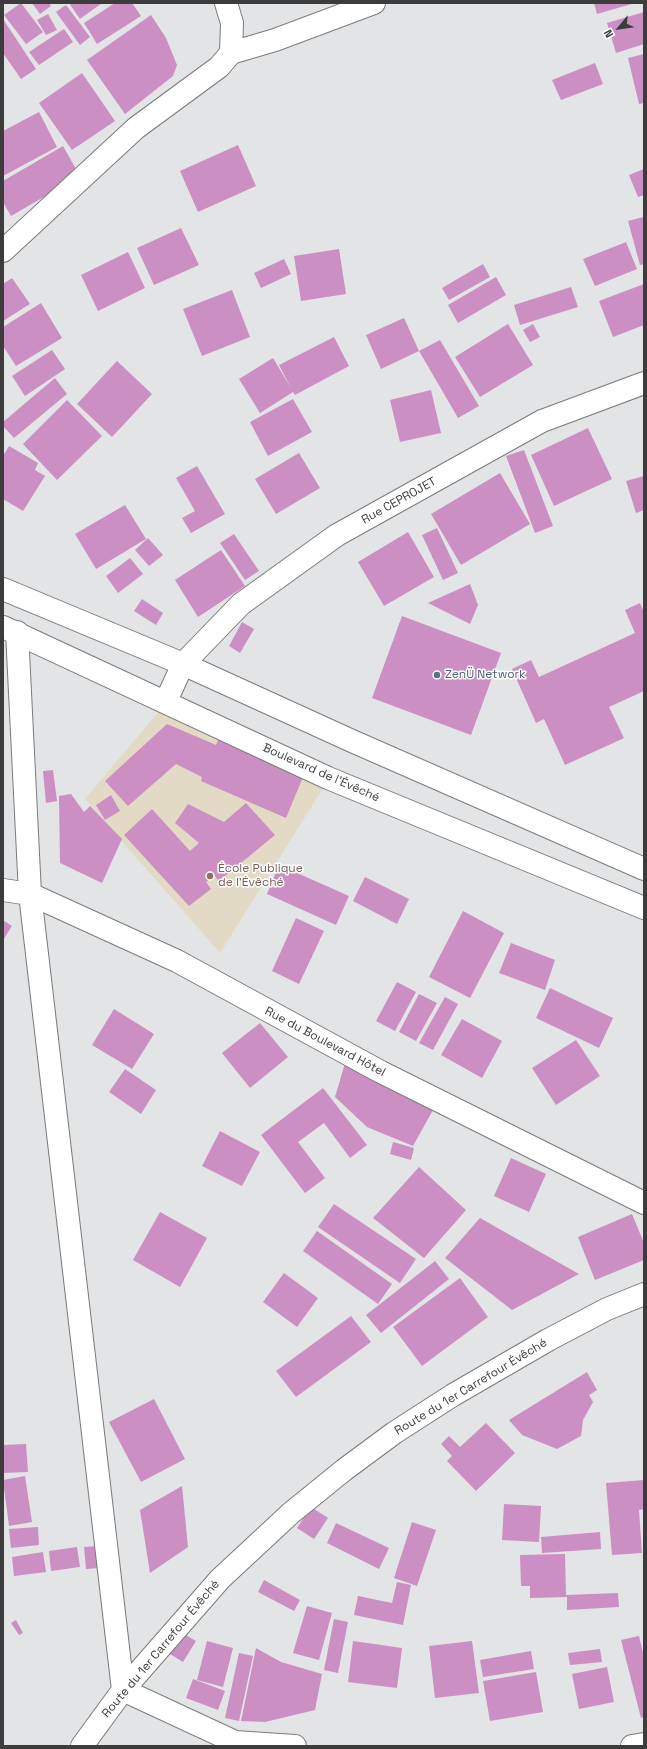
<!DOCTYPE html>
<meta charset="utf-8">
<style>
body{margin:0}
#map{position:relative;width:647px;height:1749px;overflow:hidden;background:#e3e4e5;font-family:"Space Grotesk",sans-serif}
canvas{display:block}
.frame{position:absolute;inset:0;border:4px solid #3c3c3d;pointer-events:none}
.north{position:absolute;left:599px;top:8px;width:40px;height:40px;-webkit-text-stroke:3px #fff;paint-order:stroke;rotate:241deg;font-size:11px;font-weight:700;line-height:16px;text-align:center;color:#3c3c3d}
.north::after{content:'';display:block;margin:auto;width:14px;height:18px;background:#3c3c3d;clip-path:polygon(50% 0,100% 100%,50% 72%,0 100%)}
</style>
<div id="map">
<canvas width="647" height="1749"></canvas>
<div class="frame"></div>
<div class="north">N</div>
</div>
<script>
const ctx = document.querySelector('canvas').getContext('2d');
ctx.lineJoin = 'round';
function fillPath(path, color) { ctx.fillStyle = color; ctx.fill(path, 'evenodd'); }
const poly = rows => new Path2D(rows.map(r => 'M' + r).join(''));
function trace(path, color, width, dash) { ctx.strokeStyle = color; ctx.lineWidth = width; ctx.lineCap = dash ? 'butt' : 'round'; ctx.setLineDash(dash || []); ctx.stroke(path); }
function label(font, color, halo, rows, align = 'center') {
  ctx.font = font + ' "Space Grotesk",sans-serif'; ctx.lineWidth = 3; ctx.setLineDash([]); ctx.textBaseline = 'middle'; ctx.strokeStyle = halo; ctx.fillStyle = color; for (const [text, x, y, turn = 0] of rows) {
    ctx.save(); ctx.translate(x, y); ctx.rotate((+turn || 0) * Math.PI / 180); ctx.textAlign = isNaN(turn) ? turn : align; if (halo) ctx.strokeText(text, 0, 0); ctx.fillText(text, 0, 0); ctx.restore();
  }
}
const education = poly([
 [171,697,335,769,220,953,85,799]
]);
const building = poly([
 [21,3,43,32,26,44,4,15],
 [32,3,49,3,51,6,40,14],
 [69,3,102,3,80,19],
 [115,3,132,3,141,16,97,44,84,23],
 [594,3,635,3,597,14],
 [66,5,90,37,80,45,56,12],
 [644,12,644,44,616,53,607,23],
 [48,14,57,30,46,35,37,20],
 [151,15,166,38,177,65,173,76,125,114,87,60],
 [3,19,36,69,21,79,3,53],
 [64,29,73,42,39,65,29,52],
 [644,54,644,103,639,104,628,58],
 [595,63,603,84,561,100,552,80],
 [82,73,115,121,72,150,39,103],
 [39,112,57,147,3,176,3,131],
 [238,145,256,186,198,212,180,171],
 [63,146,80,176,11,216,3,202,3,181],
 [644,169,644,195,638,197,629,175],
 [643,217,644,264,640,265,628,221],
 [181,228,199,265,154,285,137,248],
 [626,242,637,269,595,286,583,259],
 [339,249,346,294,301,301,294,256],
 [128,252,145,288,98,311,81,275],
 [284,259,291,274,261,288,254,273],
 [483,264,490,277,449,300,442,288],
 [496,277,506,295,458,323,448,305],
 [12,278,30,304,3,321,3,284],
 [644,284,644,325,613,337,599,301],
 [571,287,578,307,520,325,514,305],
 [232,290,250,337,202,356,183,309],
 [41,303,62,338,16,366,3,346,3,327],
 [404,318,419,351,381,369,366,335],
 [508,324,533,365,480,397,455,357],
 [533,324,540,337,530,342,523,330],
 [334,337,349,366,295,395,293,392,260,413,239,379,273,358,291,388,279,365],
 [440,340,479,406,458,418,419,351],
 [52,350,65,369,25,396,12,376],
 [117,361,152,394,112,437,77,404],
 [55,378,67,394,14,438,3,426,3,422],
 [431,390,441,433,400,442,390,400],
 [293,399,312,432,268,456,250,422],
 [67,400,102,436,57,480,23,444],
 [588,428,612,479,554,506,531,455],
 [9,446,38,463,35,470,45,476,23,511,3,499,3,456],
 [524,450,553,526,535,533,506,456],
 [299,453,320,488,276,514,255,479],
 [197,466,225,514,191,533,182,518,195,511,176,478],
 [500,473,530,524,461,565,431,514],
 [644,476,644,510,636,513,626,481],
 [125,505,146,539,96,569,75,534],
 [437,528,458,573,443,580,422,535],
 [408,532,434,577,384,606,358,562],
 [234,534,259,571,245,580,220,543],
 [148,538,163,555,149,566,135,550],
 [221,550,245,586,198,617,175,580],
 [130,558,143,574,118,593,106,576],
 [470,584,478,605,470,624,428,603],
 [142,599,163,613,156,625,134,611],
 [640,603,644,612,644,691,609,707,624,738,565,765,544,719,536,723,512,669,531,660,539,677,635,633,625,610],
 [402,616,501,653,471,735,372,698],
 [242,622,254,629,240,653,229,646],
 [167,724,216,745,218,740,303,777,286,818,201,781,202,777,176,764,128,806,105,781],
 [53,770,57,801,46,803,43,771],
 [71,794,84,812,90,806,122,839,102,883,60,863,59,796],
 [111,795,120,811,105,820,96,805],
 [246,803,275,835,219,881,214,875,206,882,211,889,189,906,124,835,152,809,190,851,199,843,175,823,188,804,224,822],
 [279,865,349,896,336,925,267,894],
 [365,877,409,899,397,924,353,901],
 [463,911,504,933,470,998,429,977],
 [296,918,324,931,299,984,272,971],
 [3,920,12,926,3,940],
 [511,943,555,960,545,990,499,973],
 [397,982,416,992,395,1031,376,1021],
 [550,988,613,1018,599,1048,536,1018],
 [419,994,437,1003,416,1041,399,1032],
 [445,997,458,1004,433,1050,419,1043],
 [114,1009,154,1034,132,1069,92,1045],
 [462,1019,502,1041,482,1078,441,1055],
 [260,1023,288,1057,250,1088,222,1053],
 [576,1040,600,1076,556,1105,532,1068],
 [346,1060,433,1110,413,1146,367,1127,335,1097],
 [125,1069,156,1090,141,1114,109,1092],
 [323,1088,367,1145,350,1158,324,1123,298,1142,325,1178,305,1193,261,1135],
 [220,1131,260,1152,242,1186,202,1166],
 [393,1142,414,1148,411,1160,390,1154],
 [511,1158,546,1174,529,1212,494,1196],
 [419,1167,466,1210,424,1258,373,1218],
 [334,1204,416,1259,400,1283,318,1227],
 [160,1212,207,1238,180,1287,133,1260],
 [632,1214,644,1243,644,1260,595,1280,578,1237],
 [480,1218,579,1274,512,1310,445,1258],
 [317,1231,392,1284,378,1304,303,1251],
 [435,1261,449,1279,381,1333,366,1315],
 [284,1273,318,1298,297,1327,263,1302],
 [460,1278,488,1317,422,1366,393,1327],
 [351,1316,371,1342,296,1397,276,1371],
 [587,1372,597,1390,589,1395,593,1402,583,1420,581,1436,557,1449,522,1435,509,1420],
 [154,1399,185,1459,141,1482,109,1422],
 [486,1423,515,1453,476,1491,447,1461,452,1456,441,1444,449,1436,460,1447],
 [26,1444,28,1472,3,1473,3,1445],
 [25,1476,32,1522,9,1526,3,1480],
 [644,1480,644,1509,639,1510,642,1553,612,1555,606,1483],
 [182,1486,188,1547,150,1573,140,1510],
 [504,1504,541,1506,539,1542,502,1540],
 [311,1507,328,1518,314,1539,297,1528],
 [412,1522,436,1530,417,1586,394,1578],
 [336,1523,389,1548,379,1569,327,1543],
 [38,1527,39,1545,11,1548,9,1529],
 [600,1532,601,1549,542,1553,541,1537],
 [97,1546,99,1568,86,1569,84,1547],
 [77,1547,80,1567,51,1571,49,1551],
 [43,1552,46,1572,14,1576,12,1557],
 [565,1554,566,1595,618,1593,619,1607,567,1610,567,1597,530,1598,530,1586,521,1586,520,1555],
 [264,1580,300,1600,294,1611,258,1592],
 [397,1582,411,1585,403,1625,354,1615,358,1596,392,1603],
 [307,1606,332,1613,319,1660,293,1653],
 [334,1619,348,1622,338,1673,324,1670],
 [16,1620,23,1633,19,1635,11,1623],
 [182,1633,196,1641,183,1662,170,1654],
 [639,1636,644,1657,644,1717,641,1718,621,1640],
 [207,1641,233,1648,223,1687,197,1680],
 [353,1641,402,1648,397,1688,348,1682],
 [472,1641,479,1693,435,1698,429,1646],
 [256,1648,281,1662,322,1674,315,1710,265,1722,241,1721],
 [600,1649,602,1662,570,1665,568,1653],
 [531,1651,534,1669,483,1677,480,1660],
 [239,1653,253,1656,239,1721,225,1718],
 [607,1667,614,1702,579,1709,572,1674],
 [536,1672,543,1712,490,1721,483,1681],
 [193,1679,225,1691,218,1710,186,1698]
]);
const minor = poly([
 [231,53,275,40,374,3],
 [3,251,136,128,219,67,231,53,232,23,226,3],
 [17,632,30,894,123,1690,235,1742,236,1746],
 [166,701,183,664,241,604,337,535,542,421,644,383],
 [3,890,30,894,177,961,381,1072,644,1203],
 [235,1742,295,1746],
 [82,1746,123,1690,220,1579,291,1513,344,1470,394,1433,453,1395,548,1340,607,1309,644,1294],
 [632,1746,644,1744]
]);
const major = poly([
 [3,589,183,664,352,741,644,869],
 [3,627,328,778,644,908]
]);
const markers = [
 [437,675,4,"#5c6f8a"],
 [210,876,4,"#8d6e63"]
];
const streetNames = [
 ["Rue CEPROJET",399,501,-29],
 ["Boulevard de l'Évêché",321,773,24],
 ["Rue du Boulevard Hôtel",325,1042,28],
 ["Route du 1er Carrefour Évêché",471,1387,-31],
 ["Route du 1er Carrefour Évêché",161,1649,-50]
];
const serviceNames = [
 ["ZenÜ Network",445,675]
];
const educationNames = [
 ["École Publique",218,869],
 ["de l'Évêché",218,883]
];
fillPath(education, '#e2dac4');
fillPath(building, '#cc8fc3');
trace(minor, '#7a7b7c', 24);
trace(major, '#7a7b7c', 24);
trace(minor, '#fff', 22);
trace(major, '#fff', 22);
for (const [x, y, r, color] of markers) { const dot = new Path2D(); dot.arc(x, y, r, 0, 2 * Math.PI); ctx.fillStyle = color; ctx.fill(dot); trace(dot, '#fff', 1.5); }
label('12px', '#3c3c3d', '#fff', streetNames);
label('12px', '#4e5e75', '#fff', serviceNames, 'left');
label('12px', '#785e54', '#fff', educationNames, 'left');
</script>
